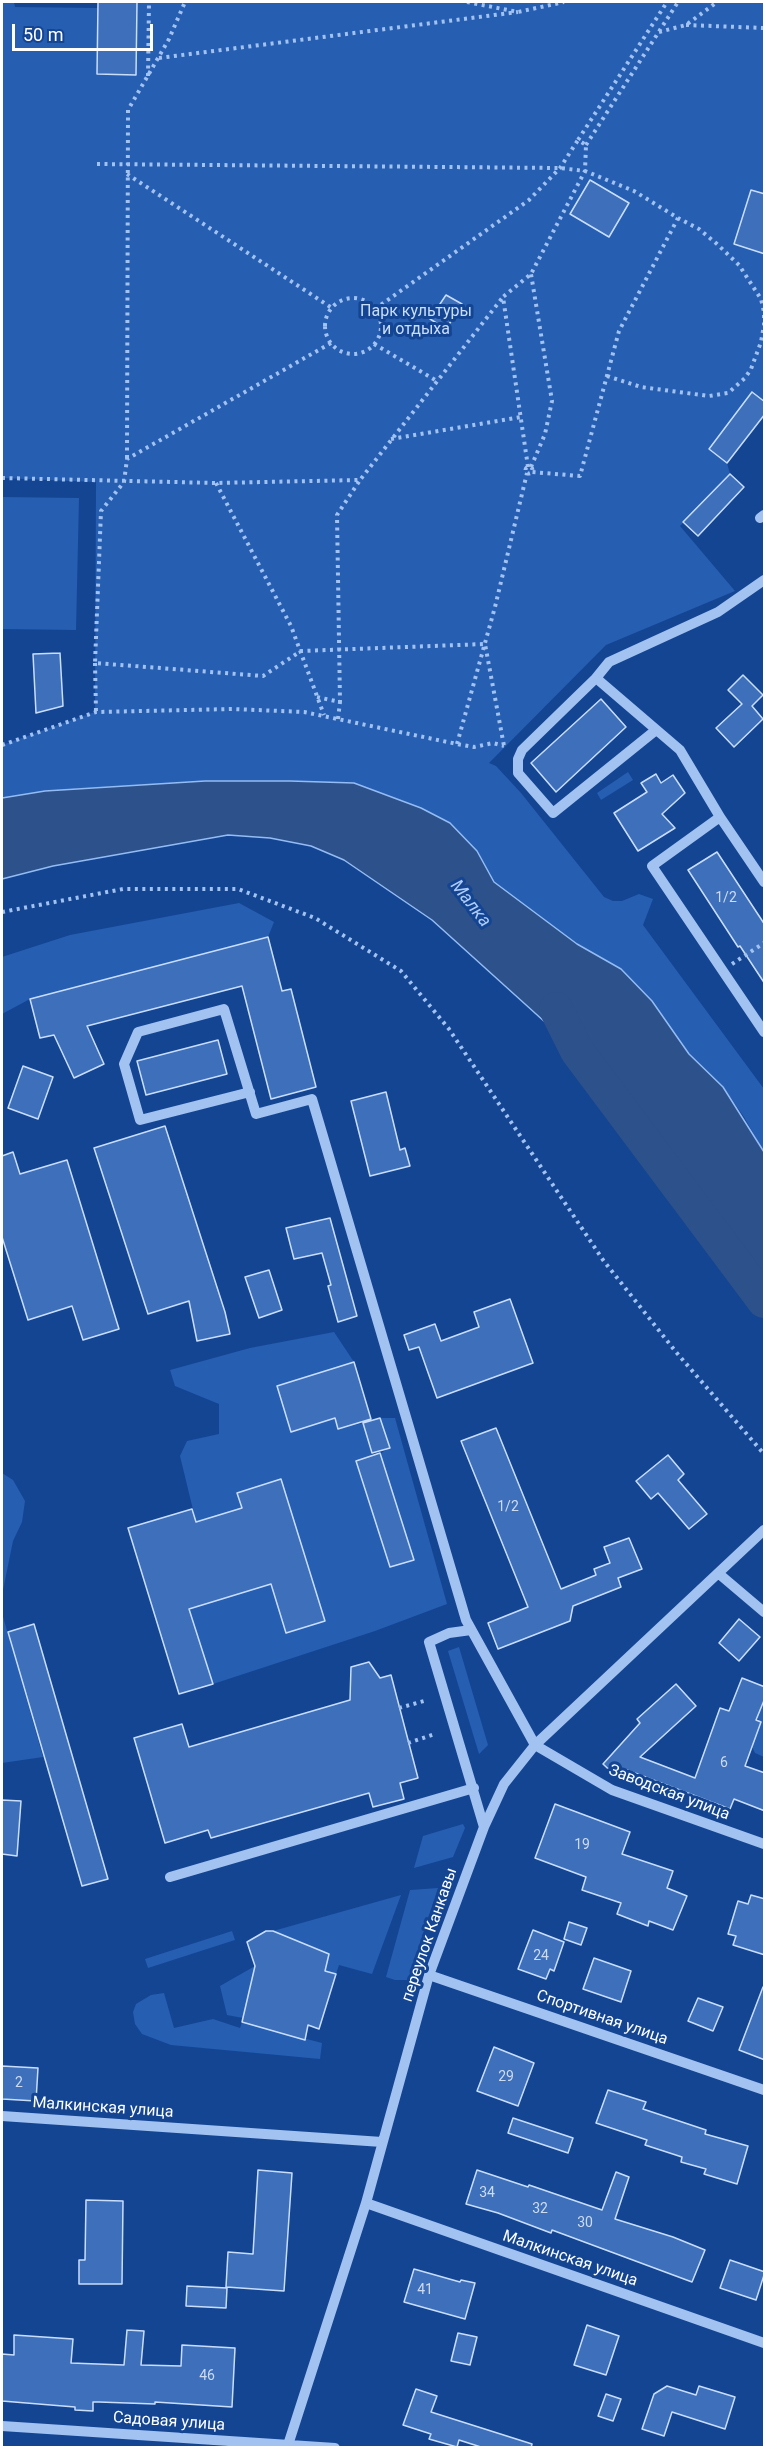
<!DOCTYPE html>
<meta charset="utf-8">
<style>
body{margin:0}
#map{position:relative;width:766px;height:2449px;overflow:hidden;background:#144593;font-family:Roboto,sans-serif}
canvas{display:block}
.frame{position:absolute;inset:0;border:3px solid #fff;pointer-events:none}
.scale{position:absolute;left:12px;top:24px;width:141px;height:27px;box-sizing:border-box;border:3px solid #fff;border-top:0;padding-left:8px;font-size:18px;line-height:21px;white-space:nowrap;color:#fff;-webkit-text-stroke:4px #144593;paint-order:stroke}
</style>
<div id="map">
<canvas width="766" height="2449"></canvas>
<div class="frame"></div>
<div class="scale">50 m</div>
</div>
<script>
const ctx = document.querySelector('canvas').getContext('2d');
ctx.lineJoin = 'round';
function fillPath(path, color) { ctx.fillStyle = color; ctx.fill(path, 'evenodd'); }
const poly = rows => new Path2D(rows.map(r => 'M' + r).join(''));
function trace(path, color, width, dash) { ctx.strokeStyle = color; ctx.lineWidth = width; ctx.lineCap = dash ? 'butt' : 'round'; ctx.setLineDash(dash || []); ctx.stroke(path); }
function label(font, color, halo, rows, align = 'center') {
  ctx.font = font + ' Roboto,sans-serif'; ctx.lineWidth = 6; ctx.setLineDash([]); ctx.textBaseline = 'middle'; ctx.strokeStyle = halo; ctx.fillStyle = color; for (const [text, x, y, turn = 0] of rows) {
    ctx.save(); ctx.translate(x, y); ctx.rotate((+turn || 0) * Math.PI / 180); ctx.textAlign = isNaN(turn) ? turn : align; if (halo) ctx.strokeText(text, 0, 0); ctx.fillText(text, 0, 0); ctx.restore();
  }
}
const green = poly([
 [2,2,14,2,15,7,98,8,97,74,136,75,137,2,764,2,764,402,709,449,727,463,730,474,680,526,735,591,606,645,489,763,496,766,521,793,604,897,613,901,622,901,639,894,653,899,643,925,764,1089,764,1152,744,1117,723,1087,689,1054,652,1001,621,969,577,944,494,882,477,851,450,823,421,808,354,783,290,781,205,781,45,791,2,798,2,745,95,712,96,482,2,478],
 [2,497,79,498,76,630,2,629],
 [628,772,633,780,601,800,597,793],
 [239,903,274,922,268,937,30,999,2,1014,2,957,70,935],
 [334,1332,354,1362,277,1386,291,1432,335,1418,338,1429,363,1423,372,1456,356,1462,390,1567,413,1559,380,1454,390,1447,380,1418,395,1418,447,1604,375,1631,213,1684,189,1609,271,1584,286,1633,325,1621,242,1508,196,1522,180,1456,187,1441,219,1434,219,1404,175,1386,170,1370,250,1348],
 [2,1473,13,1480,25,1501,22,1522,13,1541,2,1595],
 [2,1613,43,1757,2,1763],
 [459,1647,488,1745,479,1754,448,1651],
 [764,1701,764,1757,755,1753,752,1747,760,1722,757,1717],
 [463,1824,465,1828,453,1857,414,1868,423,1836],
 [438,1888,408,1980,395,1980,386,1977,410,1890],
 [401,1895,372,1974,339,1965,336,1974,325,1971,329,1954,273,1931],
 [232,1931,235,1940,148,1968,145,1959],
 [255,1966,243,2018,227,2015,220,1986],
 [164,1993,174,2028,213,2019,240,2028,242,2022,322,2043,320,2059,171,2045,142,2034,135,2024,133,2012,136,2004,151,1995]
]);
const water = poly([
 [205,781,290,781,354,783,421,808,450,823,477,851,494,882,577,944,621,969,652,1001,689,1054,723,1087,764,1152,764,1301,577,1051,432,920,344,860,311,846,270,838,228,835,53,866,2,879,2,798,45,791,205,781]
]);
const river = poly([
 [556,1009,577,1051,764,1301]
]);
const building = poly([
 [98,2,137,2,136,75,97,74,98,2],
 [590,180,629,203,609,237,570,214,590,180],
 [751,190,765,194,765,254,734,244,751,190],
 [446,295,462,304,446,329,430,319,446,295],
 [752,392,765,402,765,414,727,463,709,449,752,392],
 [730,474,744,487,698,536,683,522,730,474],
 [60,653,63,706,36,713,33,654,60,653],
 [743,675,763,695,752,706,763,719,734,747,716,728,742,704,728,690,743,675],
 [601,699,626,727,556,792,531,763,601,699],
 [656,774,661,783,673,775,685,793,662,814,675,828,638,851,614,813,647,792,641,783,656,774],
 [717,852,765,925,765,984,740,946,738,947,688,870,717,852],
 [268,937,282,991,291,989,316,1087,271,1099,242,986,87,1026,104,1064,74,1078,54,1035,40,1038,30,999,268,937],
 [218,1040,227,1074,146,1095,137,1061,218,1040],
 [23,1066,53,1077,38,1119,8,1108,23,1066],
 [386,1092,400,1150,405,1148,410,1166,370,1176,351,1101,386,1092],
 [165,1126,225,1312,230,1334,197,1341,189,1301,148,1314,94,1148,165,1126],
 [13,1152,20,1174,67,1160,119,1329,83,1340,72,1306,28,1320,2,1237,2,1156,13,1152],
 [330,1218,357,1316,338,1322,328,1286,331,1285,322,1253,294,1259,286,1228,330,1218],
 [269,1270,282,1310,259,1318,245,1277,269,1270],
 [510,1299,533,1363,437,1398,419,1347,409,1350,404,1335,435,1324,441,1341,479,1327,474,1312,510,1299],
 [354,1362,371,1419,338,1429,335,1418,291,1432,277,1386,354,1362],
 [380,1418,390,1448,372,1453,363,1423,380,1418],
 [496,1428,561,1589,596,1575,594,1569,610,1563,604,1547,629,1538,642,1569,618,1578,621,1587,573,1606,570,1621,498,1649,488,1623,528,1607,461,1441,496,1428],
 [380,1453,414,1560,390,1567,356,1461,380,1453],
 [668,1455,684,1474,678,1480,707,1514,689,1529,658,1493,651,1499,636,1481,668,1455],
 [281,1479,325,1621,286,1633,271,1584,189,1609,213,1684,179,1694,128,1528,192,1509,196,1522,242,1508,237,1493,281,1479],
 [739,1619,760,1637,739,1661,719,1643,739,1619],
 [34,1624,108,1879,82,1886,8,1632,34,1624],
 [369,1662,380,1678,391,1675,418,1778,400,1783,404,1799,373,1807,369,1793,211,1838,208,1830,165,1843,134,1738,182,1724,189,1747,350,1700,351,1667,369,1662],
 [742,1678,765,1687,765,1698,756,1720,761,1722,745,1766,765,1773,765,1811,734,1799,730,1809,627,1770,619,1779,603,1764,640,1723,637,1719,676,1684,696,1706,640,1757,695,1778,720,1708,729,1711,742,1678],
 [2,1800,21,1801,17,1856,2,1854,2,1800],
 [555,1804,630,1832,622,1854,673,1871,667,1888,687,1896,673,1930,649,1921,648,1926,617,1914,621,1903,582,1890,586,1877,535,1858,555,1804],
 [751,1895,765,1899,765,1955,733,1945,736,1936,728,1934,738,1901,748,1904,751,1895],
 [569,1922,587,1928,581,1945,564,1939,569,1922],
 [533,1930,564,1942,554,1971,550,1969,546,1979,518,1969,533,1930],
 [266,1931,273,1931,329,1954,325,1971,336,1974,319,2029,308,2025,305,2040,242,2022,255,1966,247,1942,266,1931],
 [594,1958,631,1971,621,2002,583,1989,594,1958],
 [763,1987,765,1987,765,2060,739,2050,763,1987],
 [698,1998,723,2007,713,2031,688,2021,698,1998],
 [494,2047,534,2063,518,2106,477,2091,494,2047],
 [2,2066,38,2068,36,2101,2,2099,2,2066],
 [608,2090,646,2102,643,2109,706,2130,705,2134,748,2146,737,2184,704,2174,706,2169,681,2162,682,2157,645,2145,647,2140,596,2123,608,2090],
 [513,2118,573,2138,568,2153,508,2133,513,2118],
 [258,2170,292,2173,284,2291,226,2287,228,2252,253,2254,258,2170],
 [477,2170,528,2187,529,2185,602,2210,616,2172,629,2177,615,2219,673,2237,705,2250,692,2282,552,2230,551,2233,498,2213,466,2204,477,2170],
 [86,2200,123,2201,122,2284,79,2284,79,2260,85,2260,86,2200],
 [730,2260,765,2272,756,2300,720,2288,730,2260],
 [414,2269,460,2282,461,2280,475,2283,465,2319,404,2302,414,2269],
 [187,2286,227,2288,226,2308,186,2306,187,2286],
 [587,2325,619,2336,606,2375,574,2365,587,2325],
 [127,2330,144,2331,141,2365,181,2366,182,2345,235,2348,232,2407,155,2402,155,2404,99,2402,93,2402,93,2411,75,2410,75,2407,2,2401,2,2354,14,2355,14,2335,73,2339,71,2363,124,2365,127,2330],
 [458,2333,477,2337,470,2365,451,2361,458,2333],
 [667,2386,696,2395,699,2386,735,2397,725,2429,672,2412,664,2436,642,2429,654,2394,667,2386],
 [416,2389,437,2396,431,2412,532,2444,531,2448,484,2448,459,2440,457,2447,429,2439,431,2434,403,2425,416,2389],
 [606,2394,621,2399,613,2421,598,2416,606,2394]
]);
const path = poly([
 [467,2,518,12,564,2],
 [686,25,764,28],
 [659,32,686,25,717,2],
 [159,58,518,12],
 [148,76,149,2],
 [586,145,678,2],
 [97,164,560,168,585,171,634,191,678,218,619,331,580,476,532,472],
 [127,174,332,308],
 '325 326a28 28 0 1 1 56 0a28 28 0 1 1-56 0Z',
 [375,309,529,200,560,168,578,140],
 [331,343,127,459,124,482,101,511,95,663,263,676,301,651,485,644,504,746],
 [374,344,437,381],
 [607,376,641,387,709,396,728,393,745,378,751,369,761,342,764,325,764,312,761,299,739,265,717,244,699,229,678,218],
 [391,439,521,417],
 [127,458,128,110,169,39,185,2],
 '525.5 470a3.5 3.5 0 1 1 7 0a3.5 3.5 0 1 1-7 0Z',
 [528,467,503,297,531,274,585,171,586,145,578,140,667,2],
 [531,467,545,434,552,401,531,274],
 [2,478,216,483,360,480,503,297],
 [216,483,291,626,324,715],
 [95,663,96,712],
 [317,697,340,702,337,515,360,480],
 [338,719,340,702],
 [457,744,495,607,527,473],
 [2,745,96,712,233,709,304,712,457,744,474,747,493,743,504,746],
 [2,912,123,889,238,889,315,918,401,971,449,1029,603,1260,676,1352,764,1454],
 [732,964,764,943],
 [399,1708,424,1701],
 [408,1743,435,1734]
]);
const minor = poly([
 [760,518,764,515],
 [764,580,718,612,609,662,596,678,680,750,720,817,764,882],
 [596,678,522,750,518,759,518,773,553,813,656,730],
 [720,817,652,866,764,1032],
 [250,1092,140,1120,124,1064,138,1032,224,1009,256,1114,312,1099,466,1620,535,1745],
 [718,1573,764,1612],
 [471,1630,449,1633,429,1642,484,1827],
 [535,1745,612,1790,764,1844],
 [170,1877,474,1788],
 [429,1975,764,2090],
 [2,2116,382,2142],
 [366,2203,764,2343],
 [2,2426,335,2448],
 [287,2448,366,2203,429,1975,484,1827,504,1784,535,1745,764,1530]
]);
const numberNames = [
 ["1/2",726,898],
 ["1/2",508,1507],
 ["6",724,1763],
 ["19",582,1845],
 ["24",541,1956],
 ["29",506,2077],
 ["2",19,2083],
 ["34",487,2193],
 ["32",540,2209],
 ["30",585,2223],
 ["41",425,2290],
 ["46",207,2376]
];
const parkNames = [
 ["Парк культуры",416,312],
 ["и отдыха",416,330]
];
const streetNames = [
 ["Заводская улица",669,1793,21],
 ["переулок Канкавы",430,1935,-71],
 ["Спортивная улица",602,2018,19],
 ["Малкинская улица",103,2108,4],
 ["Малкинская улица",570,2259,19],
 ["Садовая улица",169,2422,4]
];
const waterNames = [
 ["Малка",470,904,52]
];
fillPath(green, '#265eb2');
fillPath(water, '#2d518a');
trace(water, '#94bcf4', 1.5);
trace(river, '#2d518a', 34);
fillPath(building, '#3d6fbb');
trace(building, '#c9defc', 1.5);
trace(path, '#a2c2f1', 4, [3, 4.5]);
trace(minor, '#a2c2f1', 10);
label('14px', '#cedbee', null, numberNames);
label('16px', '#c9defc', '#144593', parkNames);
label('16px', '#fff', '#144593', streetNames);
label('italic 18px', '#aeccf8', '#144593', waterNames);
</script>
